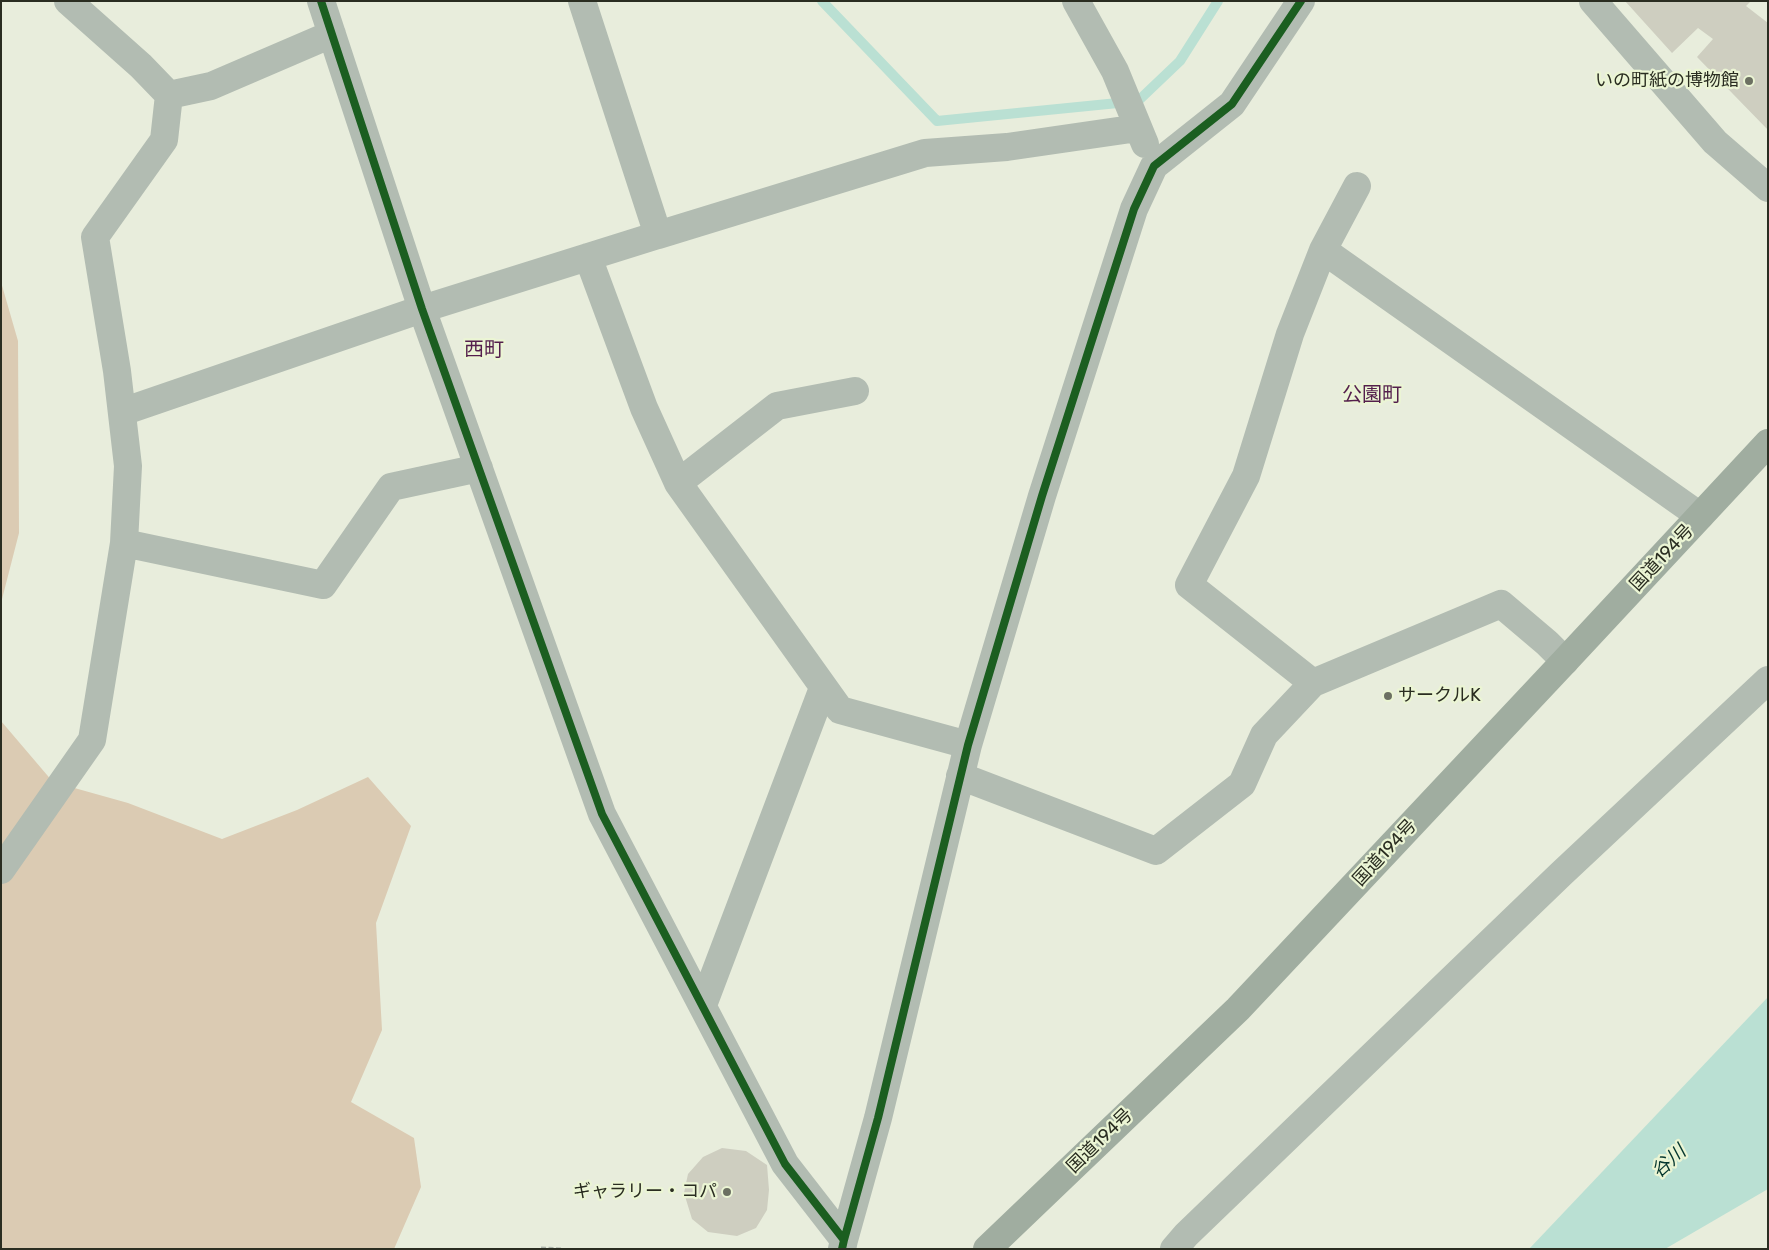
<!DOCTYPE html>
<meta charset="utf-8">
<style>
body{margin:0}
#map{position:relative;width:1769px;height:1250px;overflow:hidden;background:#e8eddc;font-family:Rubik,sans-serif}
canvas{display:block}
.frame{position:absolute;inset:0;border:2px solid #2a2d21;pointer-events:none}
</style>
<div id="map">
<canvas width="1769" height="1250"></canvas>
<div class="frame"></div>
</div>
<script>
const ctx = document.querySelector('canvas').getContext('2d');
ctx.lineJoin = 'round';
function fillPath(path, color) { ctx.fillStyle = color; ctx.fill(path, 'evenodd'); }
const poly = rows => new Path2D(rows.map(r => 'M' + r).join(''));
function trace(path, color, width, dash) { ctx.strokeStyle = color; ctx.lineWidth = width; ctx.lineCap = dash ? 'butt' : 'round'; ctx.setLineDash(dash || []); ctx.stroke(path); }
function label(font, color, halo, rows, align = 'center') {
  ctx.font = font + ' Rubik,"Noto Sans JP",sans-serif'; ctx.lineWidth = 4.5; ctx.setLineDash([]); ctx.textBaseline = 'middle'; ctx.strokeStyle = halo; ctx.fillStyle = color; for (const [text, x, y, turn = 0] of rows) {
    ctx.save(); ctx.translate(x, y); ctx.rotate((+turn || 0) * Math.PI / 180); ctx.textAlign = isNaN(turn) ? turn : align; if (halo) ctx.strokeText(text, 0, 0); ctx.fillText(text, 0, 0); ctx.restore();
  }
}
const forest = poly([
 [1,282,18,341,19,533,1,603],
 [1,721,53,782,128,803,222,839,297,810,368,777,411,826,376,923,382,1030,351,1102,414,1138,421,1187,394,1249,1,1249]
]);
const water = poly([
 [1768,997,1768,1189,1665,1249,1529,1249]
]);
const stream = poly([
 [822,1,937,121,1138,101,1180,61,1218,1]
]);
const building = poly([
 [1625,1,1751,1,1746,6,1768,23,1768,130,1697,57,1713,39,1698,28,1672,53],
 [722,1148,746,1151,767,1165,769,1190,767,1210,756,1228,737,1236,708,1232,692,1219,684,1193,688,1174,703,1157]
]);
const path = poly([
 [541,1248,562,1249]
]);
const minor = poly([
 [68,1,141,66,169,95],
 [321,1,422,309,602,814,785,1164,844,1240,842,1249],
 [1076,1,1115,71,1145,144],
 [1593,1,1715,142,1768,188],
 [169,95,211,86,332,34],
 [1357,186,1323,250,1290,334,1246,476,1189,585,1313,683,1501,604,1547,643,1565,661],
 [658,235,925,153,1007,147,1138,128],
 [1323,250,1700,516],
 [588,257,644,408,678,483,840,710,968,745],
 [122,412,422,309,658,235,582,1],
 [678,483,777,406,855,391],
 [124,543,323,585,391,487,479,468],
 [960,776,1156,851,1242,784,1264,735,1313,683],
 [1,870,92,740,124,543,128,466,117,371,95,237,164,140,169,95],
 [703,1005,823,688],
 [844,1240,878,1118,968,745,1042,496,1134,209,1154,166,1232,104,1301,1],
 [1174,1249,1186,1235,1561,874,1768,680]
]);
const highway = poly([
 [987,1249,1238,1009,1565,661,1768,443]
]);
const cycleway = poly([
 [321,1,422,309,602,814,785,1164,844,1240,842,1249],
 [844,1240,878,1118,968,745,1042,496,1134,209,1154,166,1232,104,1301,1]
]);
const markers = [
 [1749,81,5,"#6c7062"],
 [1388,696,5,"#6c7062"],
 [727,1192,5,"#6c7062"]
];
const poiNames = [
 ["いの町紙の博物館",1739,81],
 ["サークルK",1398,696,"left"],
 ["ギャラリー・コパ",717,1192]
];
const streetNames = [
 ["国道194号",1662,558,-47],
 ["国道194号",1385,853,-47],
 ["国道194号",1100,1141,-44]
];
const waterNames = [
 ["谷川",1669,1162,-42]
];
const quarterNames = [
 ["西町",484,350],
 ["公園町",1372,395]
];
fillPath(forest, '#dbcbb3');
fillPath(water, '#bae0d3');
trace(stream, '#bae0d3', 10);
fillPath(building, '#cecec0');
trace(path, '#adb5ab', 3, [5, 2.5]);
trace(minor, '#b2bcb2', 28);
trace(highway, '#a0ada0', 28);
trace(cycleway, '#1b5e20', 8);
for (const [x, y, r, color] of markers) { const dot = new Path2D(); dot.arc(x, y, r, 0, 2 * Math.PI); ctx.fillStyle = color; ctx.fill(dot); trace(dot, '#ebf5d4', 2); }
label('18px', '#2a2d21', '#ebf5d4', poiNames, 'right');
label('18px', '#2a2d21', '#ebf5d4', streetNames);
label('italic 19px', '#05372f', '#ebf5d4', waterNames);
label('20px', '#541f4d', '#ebf5d4', quarterNames);
</script>
